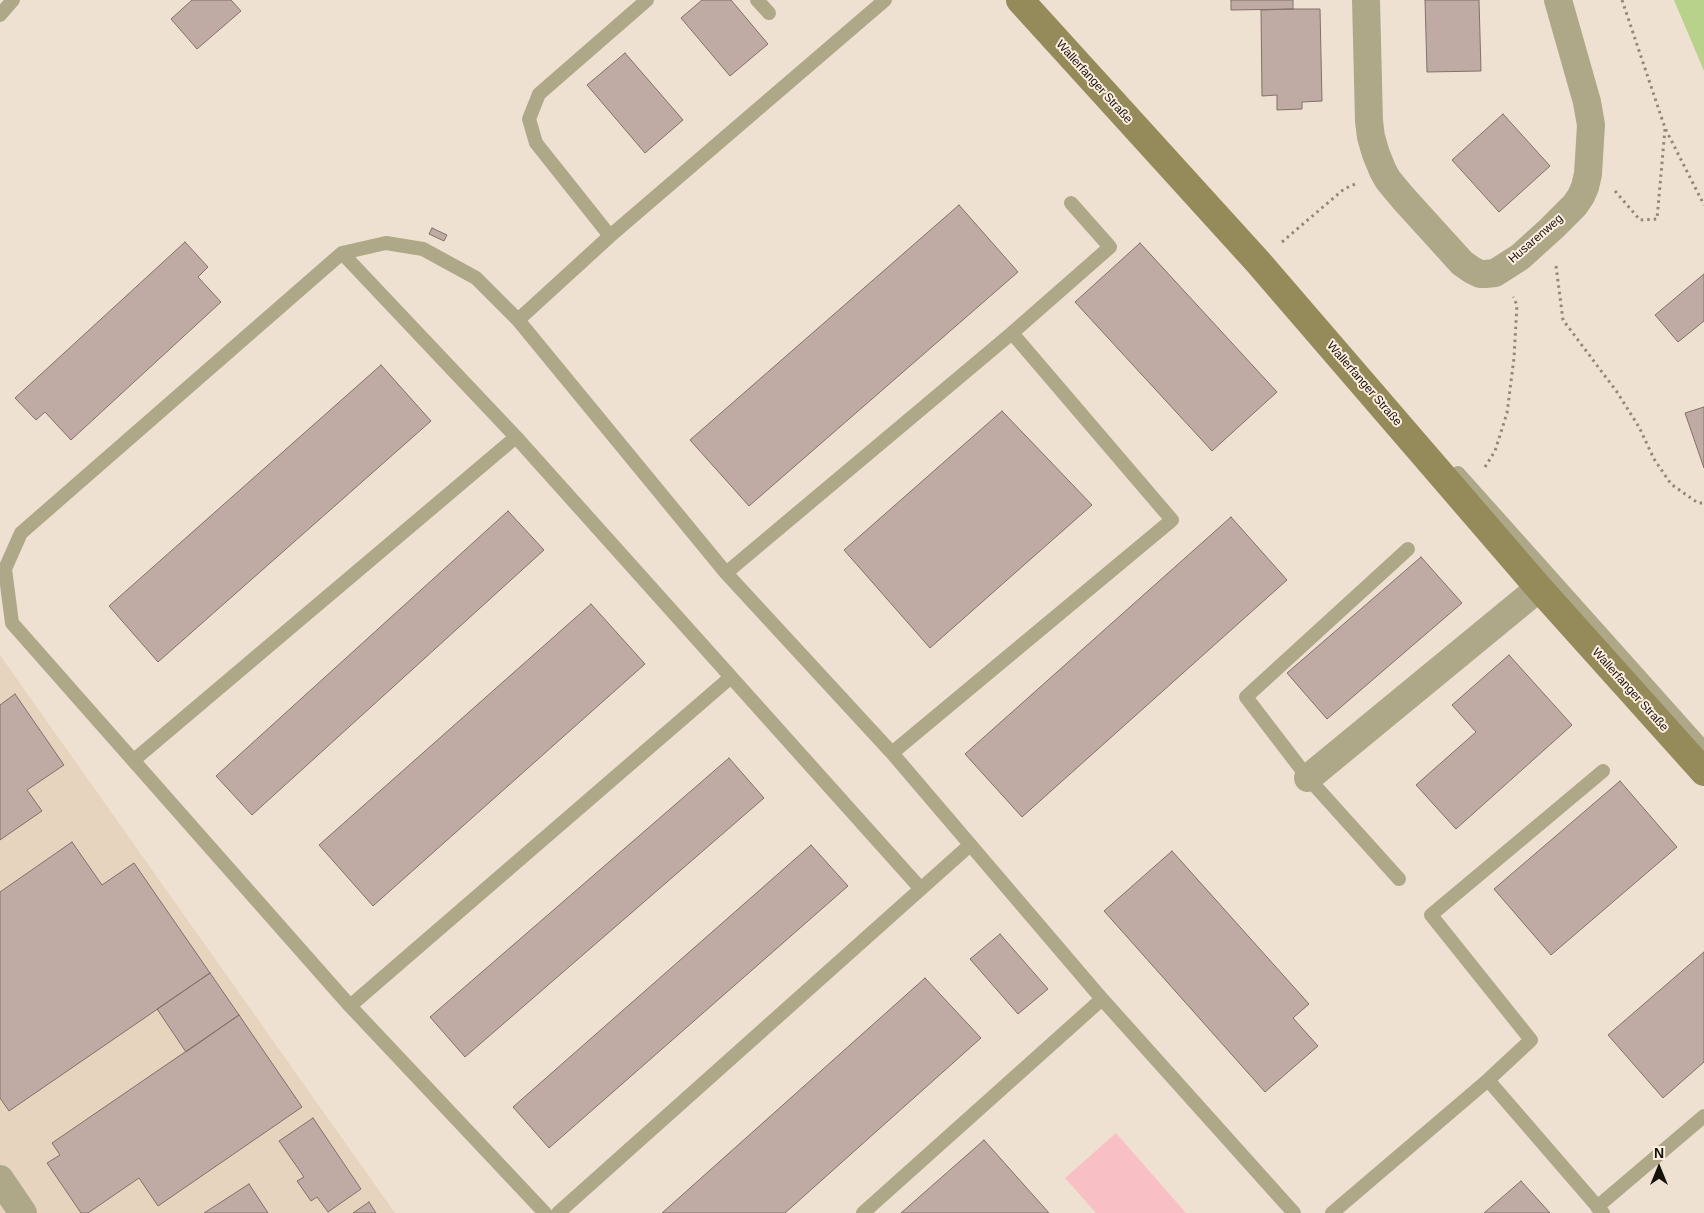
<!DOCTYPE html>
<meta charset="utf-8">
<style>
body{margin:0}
#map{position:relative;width:1704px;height:1213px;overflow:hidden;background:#efe1d2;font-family:Arial,sans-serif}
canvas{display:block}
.north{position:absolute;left:1634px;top:1143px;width:50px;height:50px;-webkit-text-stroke:4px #fdeedf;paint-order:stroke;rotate:0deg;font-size:14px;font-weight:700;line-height:20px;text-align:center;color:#16120c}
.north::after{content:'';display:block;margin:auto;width:18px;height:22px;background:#16120c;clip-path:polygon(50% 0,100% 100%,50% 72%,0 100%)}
</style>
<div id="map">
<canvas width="1704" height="1213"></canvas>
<div class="north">N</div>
</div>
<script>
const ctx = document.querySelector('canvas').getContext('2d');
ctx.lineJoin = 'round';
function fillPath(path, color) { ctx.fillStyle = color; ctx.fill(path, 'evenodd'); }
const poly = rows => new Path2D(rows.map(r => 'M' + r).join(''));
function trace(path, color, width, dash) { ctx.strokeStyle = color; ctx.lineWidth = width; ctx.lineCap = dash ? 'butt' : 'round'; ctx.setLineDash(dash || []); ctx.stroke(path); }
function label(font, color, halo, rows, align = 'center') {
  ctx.font = font + ' Arial,sans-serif'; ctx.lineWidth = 4; ctx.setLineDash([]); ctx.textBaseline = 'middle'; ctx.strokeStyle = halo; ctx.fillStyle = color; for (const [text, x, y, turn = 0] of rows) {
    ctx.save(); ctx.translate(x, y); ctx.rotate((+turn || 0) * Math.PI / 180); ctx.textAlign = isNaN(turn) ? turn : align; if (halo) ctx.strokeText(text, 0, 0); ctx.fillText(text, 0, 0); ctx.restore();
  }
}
const built = poly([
 [0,655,395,1213,0,1213]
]);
const green = poly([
 [1116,1133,1186,1213,1096,1213,1065,1178]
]);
const water = poly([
 [1674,0,1704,0,1704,71,1676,5]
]);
const building = poly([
 [192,0,231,0,241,11,197,49,171,19,192,0],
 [702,0,731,0,768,44,730,76,681,18,702,0],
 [1231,0,1293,0,1293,9,1231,10,1231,0],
 [1425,0,1479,0,1481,71,1427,72,1425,0],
 [1293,9,1320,9,1322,101,1302,102,1302,109,1277,110,1277,95,1262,96,1261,10,1293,9],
 [625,53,683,120,645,153,587,85,625,53],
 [1503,114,1550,166,1499,212,1452,160,1503,114],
 [959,205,1018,272,749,506,690,440,959,205],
 [432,228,447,235,444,241,429,234,432,228],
 [185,242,208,267,198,277,221,302,71,440,45,412,36,420,15,398,185,242],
 [1140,243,1277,392,1212,451,1075,302,1140,243],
 [1704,274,1704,321,1678,342,1655,315,1704,274],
 [381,365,431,421,158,662,109,606,381,365],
 [1704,407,1704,468,1685,413,1704,407],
 [1002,411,1092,505,930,648,844,550,1002,411],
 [508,511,544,550,252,815,216,776,508,511],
 [1231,517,1287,580,1022,817,965,754,1231,517],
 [1421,557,1462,603,1327,719,1287,673,1421,557],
 [591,604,645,664,373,906,319,845,591,604],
 [1509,655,1572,725,1456,829,1416,785,1476,732,1452,705,1509,655],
 [15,694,64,765,27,790,42,811,0,840,0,705,15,694],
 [729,758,764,798,465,1057,430,1017,729,758],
 [1620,781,1677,847,1551,955,1494,889,1620,781],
 [72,842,102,885,134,863,210,973,9,1111,0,1098,0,892,72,842],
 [811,845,848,886,549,1148,513,1107,811,845],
 [1172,851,1309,1004,1293,1018,1318,1046,1265,1092,1104,911,1172,851],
 [1000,934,1048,989,1018,1014,970,959,1000,934],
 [1704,952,1704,1062,1663,1098,1608,1035,1704,952],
 [210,973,239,1015,186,1052,157,1009,210,973],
 [925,978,981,1038,785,1213,662,1213,925,978],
 [239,1015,302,1107,158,1206,139,1178,88,1213,81,1213,47,1163,60,1155,52,1143,239,1015],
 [313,1118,361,1189,328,1212,317,1197,311,1201,297,1181,304,1177,279,1141,313,1118],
 [984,1140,1049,1213,901,1213,984,1140],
 [1521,1181,1550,1213,1484,1213,1521,1181],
 [249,1184,268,1213,204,1213,249,1184],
 [369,1202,376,1213,353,1213,369,1202]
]);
const path = poly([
 [1622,0,1665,128,1704,205],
 [1615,191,1640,220,1657,219,1665,129],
 [1282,242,1344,189,1355,184],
 [1556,266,1563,320,1617,392,1639,427,1654,459,1671,484,1698,503,1704,503],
 [1485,467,1495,451,1507,413,1514,358,1517,305,1513,297]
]);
const lane = poly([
 [757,0,769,13],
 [0,15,13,0],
 [610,236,536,143,529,119,539,94,647,0],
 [518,320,610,236,885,0],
 [1012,333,1110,247,1071,203],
 [516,437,921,889],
 [1458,473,1704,748],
 [726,573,1012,333,1172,520,892,753],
 [134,760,516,437,342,253],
 [1399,879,1308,778,1246,697,1408,549],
 [350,1006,731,677],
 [1488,1080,1603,1213],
 [1597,1207,1704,1116],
 [545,1213,350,1006,12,623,5,569,21,533,342,253,386,243,423,249,476,278,518,320,726,573,892,753,1102,999,1294,1213],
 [558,1213,970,845],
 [863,1213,1102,999],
 [1332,1213,1488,1080,1531,1040,1431,915,1603,771]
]);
const street = poly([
 [1366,0,1369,121,1371,137,1376,154,1383,171,1388,180,1403,198,1462,263,1472,270,1480,274,1485,274,1495,273,1520,257,1552,228,1575,205,1581,196,1585,187,1588,174,1591,125,1587,102,1558,0],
 [1308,778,1539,588],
 [0,1179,23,1213]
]);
const secondary = poly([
 [1020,0,1258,262,1539,588,1704,772]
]);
const streetNames = [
 ["Wallerfanger Straße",1094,82,48],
 ["Husarenweg",1536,239,-41],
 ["Wallerfanger Straße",1364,384,49],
 ["Wallerfanger Straße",1630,690,48]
];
fillPath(built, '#e7d4bf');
fillPath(green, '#f8c0c4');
fillPath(water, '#b8d28b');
fillPath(building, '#bfaba3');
trace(building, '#827069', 1);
trace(path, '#91877c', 3, [2.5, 4]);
trace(lane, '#aea888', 14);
trace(street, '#aea888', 28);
trace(secondary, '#948a5a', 28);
label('12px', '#16120c', '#fdeedf', streetNames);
</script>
